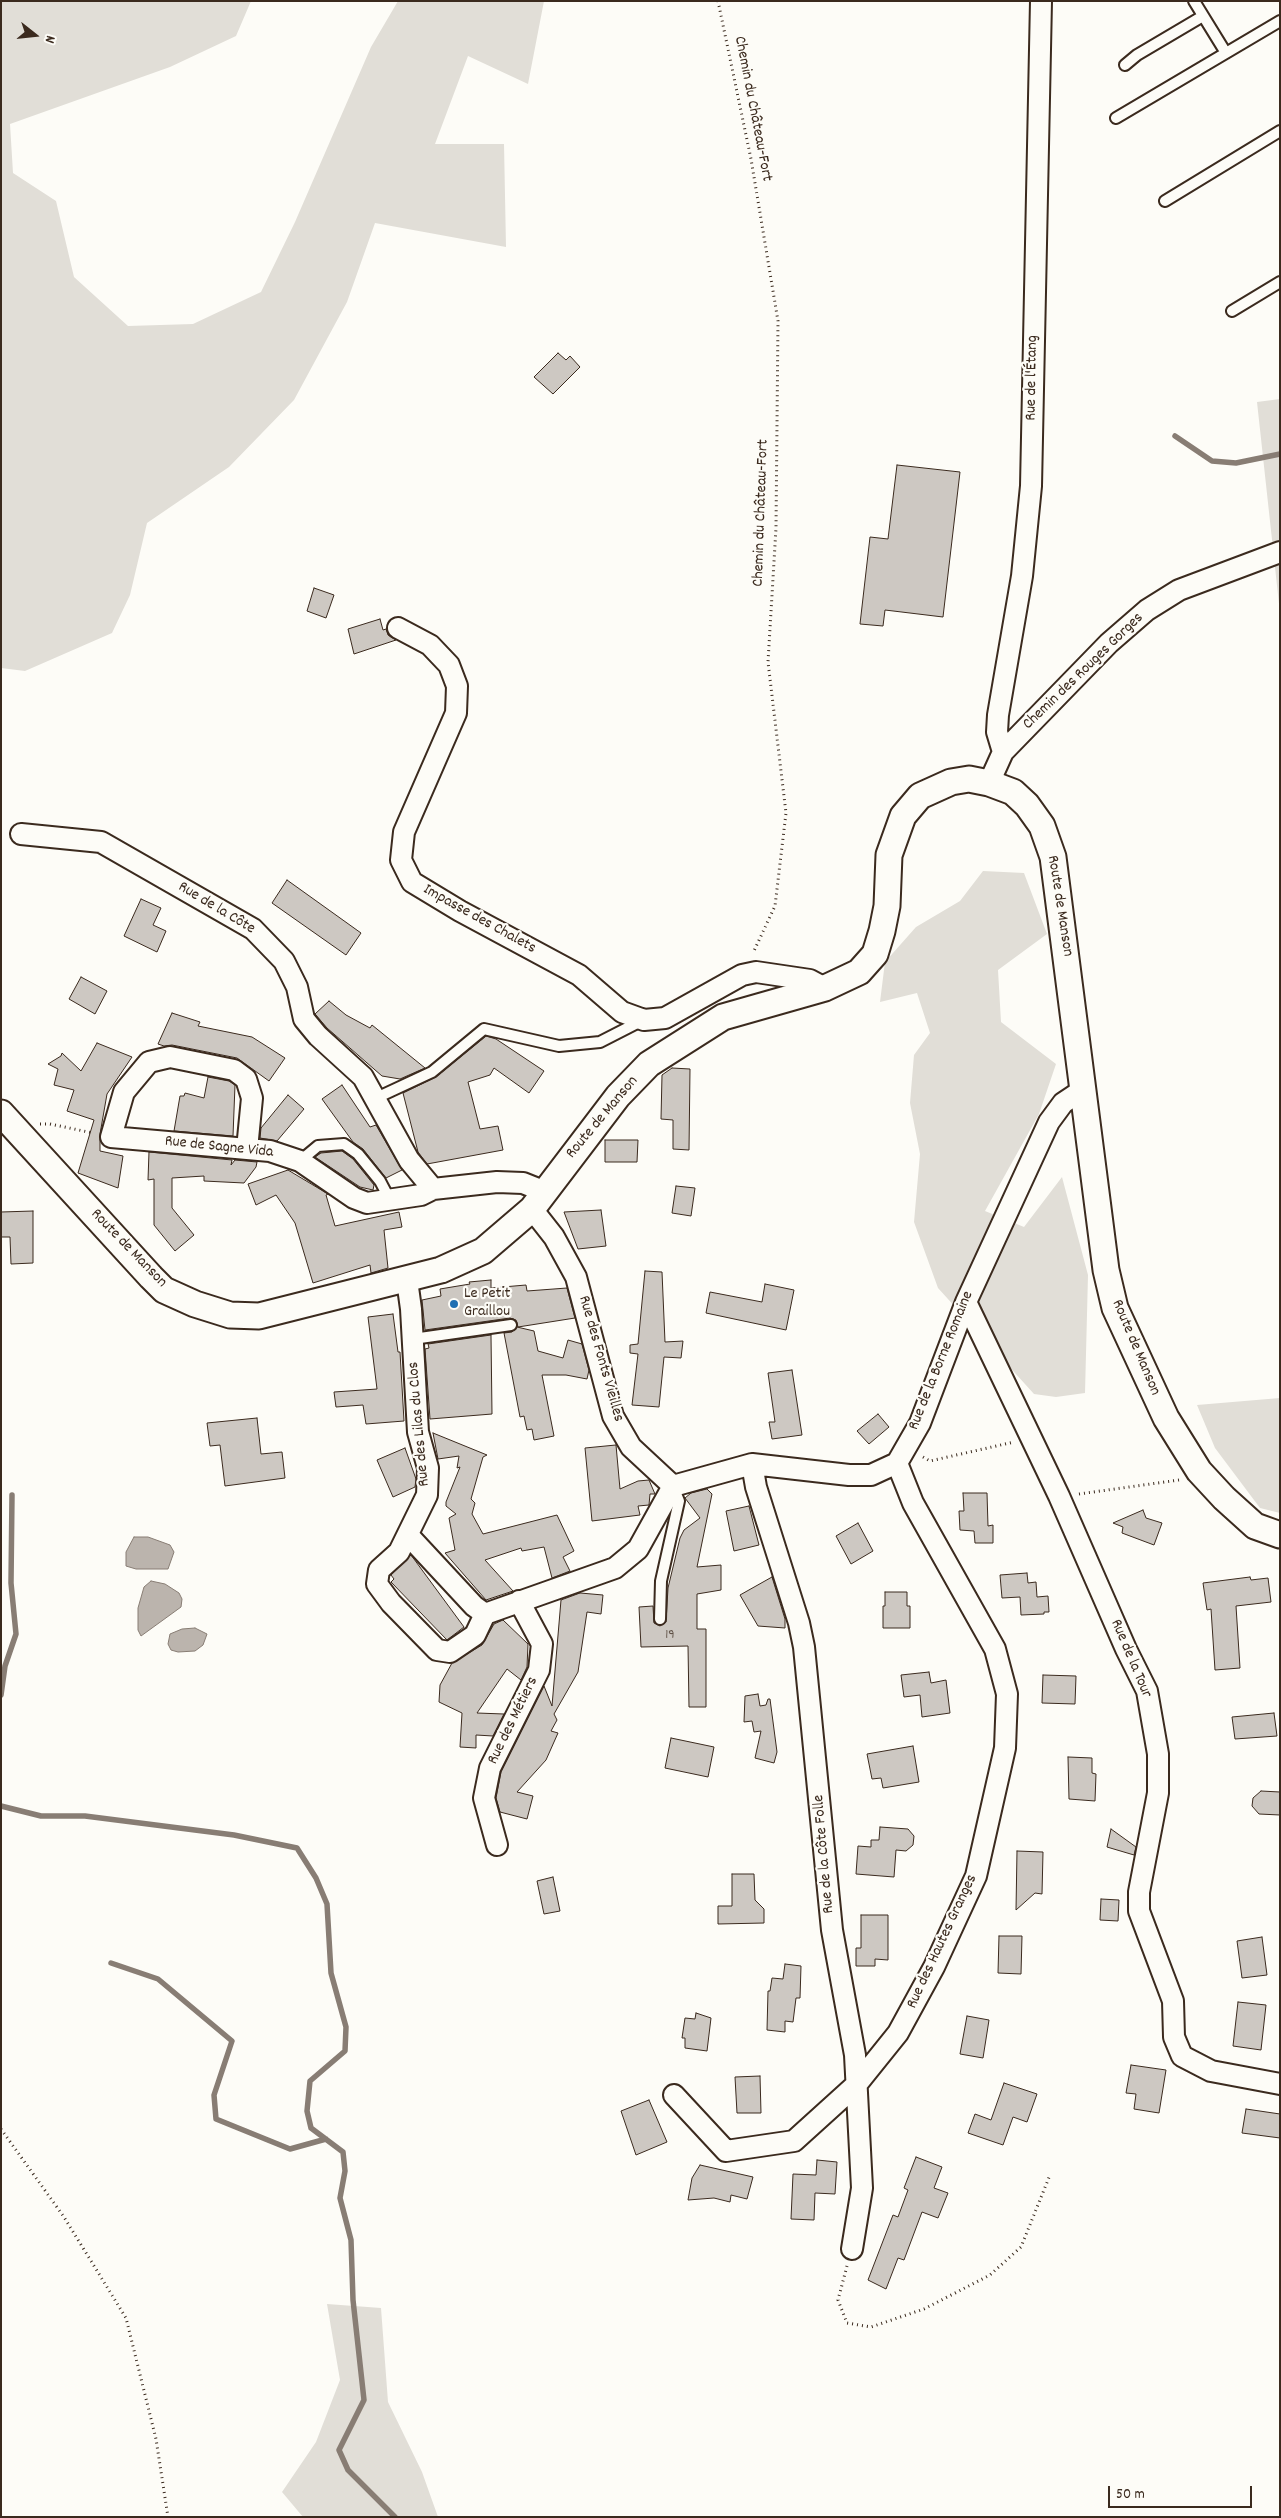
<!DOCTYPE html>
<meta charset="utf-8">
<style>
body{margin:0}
#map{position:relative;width:1281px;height:2518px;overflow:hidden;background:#fdfcf7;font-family:Dekko,sans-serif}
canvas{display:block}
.frame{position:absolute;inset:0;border:2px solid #3b2a1e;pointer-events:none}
.north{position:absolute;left:10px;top:10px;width:50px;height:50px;-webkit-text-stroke:4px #fdfcf7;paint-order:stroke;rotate:106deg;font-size:14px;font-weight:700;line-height:20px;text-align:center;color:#3b2a1e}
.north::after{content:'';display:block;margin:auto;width:18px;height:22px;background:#3b2a1e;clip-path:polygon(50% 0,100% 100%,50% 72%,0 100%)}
.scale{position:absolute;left:1108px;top:2486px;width:144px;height:22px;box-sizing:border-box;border:2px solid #3b2a1e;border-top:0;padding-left:6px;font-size:15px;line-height:18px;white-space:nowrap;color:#3b2a1e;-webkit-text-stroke:4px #fdfcf7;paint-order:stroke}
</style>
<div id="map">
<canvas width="1281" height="2518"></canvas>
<div class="frame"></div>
<div class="north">N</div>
<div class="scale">50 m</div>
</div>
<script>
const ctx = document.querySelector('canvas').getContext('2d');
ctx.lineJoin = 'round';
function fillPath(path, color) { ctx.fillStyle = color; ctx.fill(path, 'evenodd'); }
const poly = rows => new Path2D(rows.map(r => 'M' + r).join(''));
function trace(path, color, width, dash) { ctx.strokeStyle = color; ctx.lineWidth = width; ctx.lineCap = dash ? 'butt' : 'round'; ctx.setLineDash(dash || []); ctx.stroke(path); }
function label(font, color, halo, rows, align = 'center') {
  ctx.font = font + ' Dekko,sans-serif'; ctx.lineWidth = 4.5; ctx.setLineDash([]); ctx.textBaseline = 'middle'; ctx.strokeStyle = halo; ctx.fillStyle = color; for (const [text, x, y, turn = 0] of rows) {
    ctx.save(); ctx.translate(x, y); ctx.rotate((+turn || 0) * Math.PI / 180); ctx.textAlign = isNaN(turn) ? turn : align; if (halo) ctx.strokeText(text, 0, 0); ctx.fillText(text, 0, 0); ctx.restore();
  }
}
const green = poly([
 [1,1,251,1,236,36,170,67,10,124,13,173,56,201,74,277,128,326,193,324,261,292,295,222,371,47,398,1,544,1,528,84,468,56,435,144,504,144,506,247,375,223,347,302,294,400,229,467,147,523,130,595,112,633,25,671,1,668],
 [1280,399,1280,613,1257,402],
 [983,871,1024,873,1047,934,998,970,1001,1022,1056,1064,1039,1114,985,1211,1024,1227,1062,1177,1088,1275,1085,1393,1056,1397,1034,1394,938,1288,914,1222,920,1154,910,1103,914,1055,930,1033,917,993,880,1002,885,962,916,927,960,901],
 [1280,1398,1280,1513,1260,1508,1215,1448,1197,1405],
 [327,2304,381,2308,388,2402,422,2472,438,2517,303,2517,282,2492,316,2442,340,2380]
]);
const water = poly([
 [134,1537,148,1537,170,1545,174,1552,168,1569,136,1569,126,1566,126,1552,134,1537],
 [151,1581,165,1584,179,1593,182,1599,181,1607,141,1636,138,1630,138,1608,144,1587,151,1581],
 [195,1628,207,1634,203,1645,195,1651,178,1652,171,1650,168,1644,170,1634,182,1629,195,1628]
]);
const stream = poly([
 [1175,436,1212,461,1236,463,1280,454],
 [1,1695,5,1666,16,1634,11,1583,12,1495],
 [1,1806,41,1816,85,1816,234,1835,297,1848,316,1878,327,1904,331,1973,346,2027,345,2051,310,2081,307,2111,311,2128,343,2152,345,2171,340,2198,351,2240,353,2300,364,2400,339,2450,348,2470,395,2517],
 [111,1963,158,1979,232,2041,214,2095,216,2119,290,2149,326,2139]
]);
const building = poly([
 [558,353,566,360,570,356,580,367,553,394,534,377,558,353],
 [897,465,960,472,943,617,885,610,883,626,860,624,870,537,888,539,897,465],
 [314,588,334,595,326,618,307,611,314,588],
 [380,619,383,630,386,629,388,635,396,640,354,654,348,629,380,619],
 [287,880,361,933,346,955,272,903,287,880],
 [141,899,161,908,153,925,166,931,157,952,124,936,141,899],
 [81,977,107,991,95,1014,69,999,81,977],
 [329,1001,346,1015,370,1028,372,1025,425,1068,400,1079,382,1076,327,1028,315,1014,329,1001],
 [172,1013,200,1022,198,1026,252,1037,285,1058,269,1081,237,1058,172,1045,164,1046,158,1044,172,1013],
 [486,1036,496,1039,544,1071,529,1093,494,1068,490,1075,468,1082,480,1129,498,1126,503,1150,427,1164,418,1152,403,1093,436,1077,486,1036],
 [97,1043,132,1057,107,1094,100,1134,100,1151,123,1156,118,1188,78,1173,94,1120,67,1111,74,1090,54,1085,58,1069,48,1064,61,1056,62,1053,81,1071,97,1043],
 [672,1068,690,1069,689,1150,673,1149,673,1120,661,1119,662,1075,672,1068],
 [208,1077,229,1081,235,1085,233,1136,174,1131,180,1096,184,1096,185,1093,204,1098,208,1077],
 [342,1085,370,1127,376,1125,402,1170,386,1178,363,1149,353,1142,322,1099,342,1085],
 [288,1095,304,1109,277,1141,260,1138,261,1128,288,1095],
 [605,1140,638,1140,637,1162,605,1162,605,1140],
 [342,1151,353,1159,374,1185,373,1190,360,1187,315,1157,321,1153,342,1151],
 [149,1152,232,1160,231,1165,235,1160,257,1162,256,1167,244,1183,204,1181,204,1176,172,1178,172,1208,194,1235,175,1251,154,1225,154,1179,148,1180,149,1152],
 [288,1170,328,1194,326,1195,335,1226,399,1212,402,1227,384,1230,388,1268,371,1273,370,1265,313,1283,295,1223,276,1195,256,1205,248,1184,288,1170],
 [676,1186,695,1188,691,1216,672,1213,676,1186],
 [601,1210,606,1246,578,1249,564,1212,601,1210],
 [33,1211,33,1263,11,1264,10,1237,1,1237,1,1212,33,1211],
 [645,1271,662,1272,665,1342,683,1341,681,1358,664,1357,659,1407,632,1405,638,1354,630,1353,630,1345,638,1344,645,1271],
 [491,1280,491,1288,526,1285,527,1291,567,1288,575,1318,518,1327,516,1320,510,1318,425,1330,422,1300,441,1296,440,1289,470,1284,469,1282,491,1280],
 [765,1284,794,1290,786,1330,706,1313,710,1292,762,1302,765,1284],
 [393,1314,398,1352,400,1352,404,1421,366,1424,363,1405,336,1407,334,1392,377,1389,368,1317,393,1314],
 [517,1327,534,1331,538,1351,563,1358,568,1340,582,1344,589,1370,587,1379,566,1375,542,1375,554,1436,534,1440,532,1429,527,1430,524,1416,520,1417,504,1333,512,1332,517,1327],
 [491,1335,492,1414,430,1419,425,1349,429,1348,428,1344,491,1335],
 [792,1370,802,1435,772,1439,769,1422,775,1422,768,1373,792,1370],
 [878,1414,889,1427,869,1444,857,1431,878,1414],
 [257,1418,261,1454,282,1452,285,1478,225,1486,220,1445,210,1446,207,1423,257,1418],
 [433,1433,487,1455,483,1457,471,1499,475,1503,472,1514,483,1534,557,1515,574,1551,563,1557,570,1571,552,1578,544,1547,522,1551,521,1548,485,1560,513,1591,486,1600,445,1553,455,1550,449,1518,456,1514,446,1506,446,1502,460,1467,457,1468,459,1456,438,1459,433,1433],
 [616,1445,620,1489,638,1481,649,1480,655,1494,650,1494,649,1505,638,1506,640,1515,592,1521,585,1448,616,1445],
 [405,1448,416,1479,415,1487,393,1497,377,1460,405,1448],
 [707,1489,712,1494,697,1567,721,1565,721,1590,697,1594,697,1629,706,1629,706,1707,689,1707,688,1646,641,1647,639,1607,653,1606,654,1623,660,1626,666,1622,668,1588,680,1538,684,1530,700,1518,685,1498,691,1493,707,1489],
 [963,1493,987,1493,988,1526,993,1525,993,1543,975,1543,974,1531,960,1530,959,1511,964,1511,963,1493],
 [749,1506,759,1545,734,1551,726,1511,749,1506],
 [1143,1510,1146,1518,1162,1523,1154,1545,1122,1533,1123,1527,1113,1523,1143,1510],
 [858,1523,873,1551,851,1564,836,1536,858,1523],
 [411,1555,464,1627,447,1640,391,1582,394,1579,391,1575,411,1555],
 [1027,1573,1028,1583,1036,1582,1037,1597,1048,1596,1049,1612,1044,1612,1044,1614,1021,1615,1020,1597,1002,1598,1000,1575,1027,1573],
 [772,1577,785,1619,785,1628,758,1626,740,1595,772,1577],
 [1250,1577,1251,1580,1268,1578,1271,1602,1236,1606,1240,1668,1215,1670,1211,1609,1207,1610,1203,1583,1250,1577],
 [885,1592,907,1592,907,1606,910,1606,910,1628,883,1628,883,1606,885,1606,885,1592],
 [580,1593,603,1595,601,1614,587,1612,578,1672,554,1714,557,1720,551,1731,558,1733,546,1760,517,1792,533,1796,527,1819,500,1812,496,1798,501,1772,544,1686,552,1706,561,1600,580,1593],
 [503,1620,528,1644,527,1667,521,1680,507,1669,477,1713,504,1714,493,1736,476,1735,476,1748,460,1747,462,1713,439,1702,440,1685,452,1663,482,1645,494,1624,503,1620],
 [929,1672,931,1683,946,1680,950,1713,922,1717,920,1695,904,1697,901,1675,929,1672],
 [1043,1675,1076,1676,1075,1704,1042,1703,1043,1675],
 [758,1694,760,1706,766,1705,768,1699,770,1699,777,1752,774,1763,755,1758,761,1731,754,1732,752,1721,744,1722,745,1696,758,1694],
 [1274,1713,1277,1736,1235,1739,1232,1717,1274,1713],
 [671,1738,714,1747,708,1777,665,1768,671,1738],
 [913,1746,919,1782,883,1788,881,1778,872,1779,867,1754,913,1746],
 [1068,1757,1092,1758,1092,1773,1096,1774,1095,1801,1069,1799,1068,1757],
 [1261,1791,1280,1792,1280,1815,1259,1814,1252,1806,1253,1798,1261,1791],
 [880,1827,908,1829,914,1836,913,1845,906,1851,896,1850,894,1877,856,1874,858,1846,871,1847,871,1840,879,1840,880,1827],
 [1111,1829,1136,1847,1134,1855,1107,1847,1111,1829],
 [1017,1851,1043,1852,1042,1894,1035,1893,1016,1910,1017,1851],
 [732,1874,754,1874,755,1900,764,1909,764,1923,718,1924,718,1906,732,1906,732,1874],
 [553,1877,560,1911,544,1914,537,1881,553,1877],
 [1101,1899,1119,1900,1118,1921,1100,1920,1101,1899],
 [861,1915,888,1915,888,1960,875,1959,875,1966,856,1966,856,1948,861,1948,861,1915],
 [999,1936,1022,1936,1021,1974,998,1973,999,1936],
 [1262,1937,1267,1975,1242,1978,1237,1941,1262,1937],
 [785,1964,801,1966,800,1998,796,1998,793,2022,785,2021,785,2032,767,2030,768,1991,770,1991,772,1978,783,1979,785,1964],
 [1238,2002,1266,2005,1261,2050,1233,2046,1238,2002],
 [696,2013,711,2018,707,2051,685,2048,685,2038,682,2038,685,2018,695,2019,696,2013],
 [967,2016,989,2020,983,2058,960,2054,967,2016],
 [1131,2065,1166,2070,1159,2113,1134,2109,1136,2094,1126,2093,1131,2065],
 [760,2076,761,2113,737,2113,735,2077,760,2076],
 [1004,2083,1037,2094,1027,2122,1013,2117,1003,2145,968,2133,975,2114,991,2120,1004,2083],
 [649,2100,667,2142,636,2155,621,2111,649,2100],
 [1246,2109,1280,2114,1280,2138,1242,2133,1246,2109],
 [916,2157,942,2167,934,2188,948,2193,938,2218,922,2212,904,2260,898,2258,886,2289,868,2280,893,2215,898,2217,908,2190,904,2188,916,2157],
 [817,2160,837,2162,835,2194,815,2193,814,2220,791,2219,793,2174,816,2175,817,2160],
 [700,2165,753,2177,747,2199,731,2195,730,2202,714,2198,688,2200,692,2178,700,2165]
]);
const path = poly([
 [718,1,751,159,778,321,776,528,768,662,786,813,775,906,753,953],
 [40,1124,50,1124,93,1133],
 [923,1457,930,1461,1014,1442],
 [1079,1494,1179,1480],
 [1,2129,64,2217,126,2318,156,2439,168,2517],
 [847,2266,838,2300,847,2323,871,2327,924,2309,990,2275,1021,2247,1050,2175]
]);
const service = poly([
 [1194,1,1226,53],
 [1125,65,1137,55,1203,16],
 [1116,118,1280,21],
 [1165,201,1280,131],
 [1232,311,1280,282],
 [374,1099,432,1072,484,1029,559,1046,600,1042,643,1020],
 [300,1161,318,1146,344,1144,358,1154,380,1181,390,1200],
 [413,1339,511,1325],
 [660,1619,661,1581,679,1501,673,1486]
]);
const minor = poly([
 [398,628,430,645,449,665,457,686,456,713,404,832,401,860,412,882,460,911,579,975,622,1012,644,1020,665,1018,742,975,756,972,810,980,825,988],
 [1003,752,997,732,998,715,1022,576,1031,486,1041,1],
 [989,783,1003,752,1109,643,1147,610,1179,590,1280,552],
 [21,834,101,842,253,929,284,961,297,987,304,1019,318,1036,363,1077,409,1160,433,1189],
 [247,1149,252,1098,246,1079,234,1070,170,1057,149,1062,124,1092,111,1137,270,1151,300,1161,354,1198,367,1203,421,1195,433,1189,497,1182,523,1183,543,1191],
 [407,1280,411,1309,418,1432,428,1468,427,1495,399,1552,379,1570,377,1584,391,1603,437,1650,450,1652,475,1635,485,1614],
 [966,1302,1059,1496,1126,1649,1147,1691,1158,1754,1158,1793,1139,1892,1139,1911,1173,2001,1174,2037,1182,2056,1211,2071,1280,2084],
 [752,1464,756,1487,799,1623,804,1647,832,1930,855,2055,862,2188,852,2249],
 [673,1486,752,1464,849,1475,871,1475,897,1463,920,1423,966,1302,1049,1122,1063,1103,1084,1089],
 [408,1535,474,1606,485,1614,615,1568,638,1549,673,1486,631,1447,613,1416,576,1277,554,1237,532,1209],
 [497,1845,484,1798,490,1768,539,1670,542,1644,519,1601],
 [674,2095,726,2151,794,2141,857,2084,898,2033,934,1967,976,1876,1005,1748,1007,1694,995,1649,913,1503,897,1463]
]);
const tertiary = poly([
 [1,1113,151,1277,164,1290,195,1304,230,1315,259,1316,441,1270,483,1251,532,1209,618,1096,649,1064,723,1017,825,988,859,972,875,954,882,931,887,906,889,855,903,816,920,796,951,782,969,779,989,783,1013,792,1027,805,1042,826,1053,857,1106,1270,1115,1308,1166,1418,1199,1471,1224,1498,1255,1526,1280,1535]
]);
const markers = [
 [454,1304,5,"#1f6fb2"]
];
const numberNames = [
 ["19",670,1636]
];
const streetNames = [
 ["Chemin du Château-Fort",752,109,79],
 ["Rue de l'Étang",1033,378,-89],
 ["Chemin du Château-Fort",762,513,-88],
 ["Chemin des Rouges Gorges",1084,672,-44],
 ["Route de Manson",1059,906,81],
 ["Rue de la Côte",216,909,31],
 ["Impasse des Chalets",479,920,29],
 ["Route de Manson",603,1118,-50],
 ["Rue de Sagne Vida",219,1148,6],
 ["Route de Manson",128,1249,46],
 ["Route de Manson",1135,1348,67],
 ["Rue des Fonts Vieilles",600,1359,74],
 ["Rue de la Borne Romaine",942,1361,-68],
 ["Rue des Lilas du Clos",420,1424,-95],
 ["Rue de la Tour",1130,1659,67],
 ["Rue des Métiers",514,1721,-64],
 ["Rue de la Côte Folle",825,1854,-95],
 ["Rue des Hautes Granges",943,1942,-65]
];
const poiNames = [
 ["Le Petit",464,1295],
 ["Graillou",464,1313]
];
fillPath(green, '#e1ded7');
fillPath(water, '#bbb4ad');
trace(water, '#887d74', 1);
trace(stream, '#887d74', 5.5);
fillPath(building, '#cdc8c2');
trace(building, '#3b2a1e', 1);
trace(service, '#3b2a1e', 14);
trace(minor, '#3b2a1e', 24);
trace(tertiary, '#3b2a1e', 29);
trace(path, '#3b2a1e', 3, [1, 4]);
trace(service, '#fdfcf7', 10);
trace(minor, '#fdfcf7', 20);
trace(tertiary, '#fdfcf7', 25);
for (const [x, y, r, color] of markers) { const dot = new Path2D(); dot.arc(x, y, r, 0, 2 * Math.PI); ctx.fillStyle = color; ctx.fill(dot); trace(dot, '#fdfcf7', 2); }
label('14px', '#605247', null, numberNames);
label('16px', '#3b2a1e', '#fdfcf7', streetNames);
label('16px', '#3b2a1e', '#fdfcf7', poiNames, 'left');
</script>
